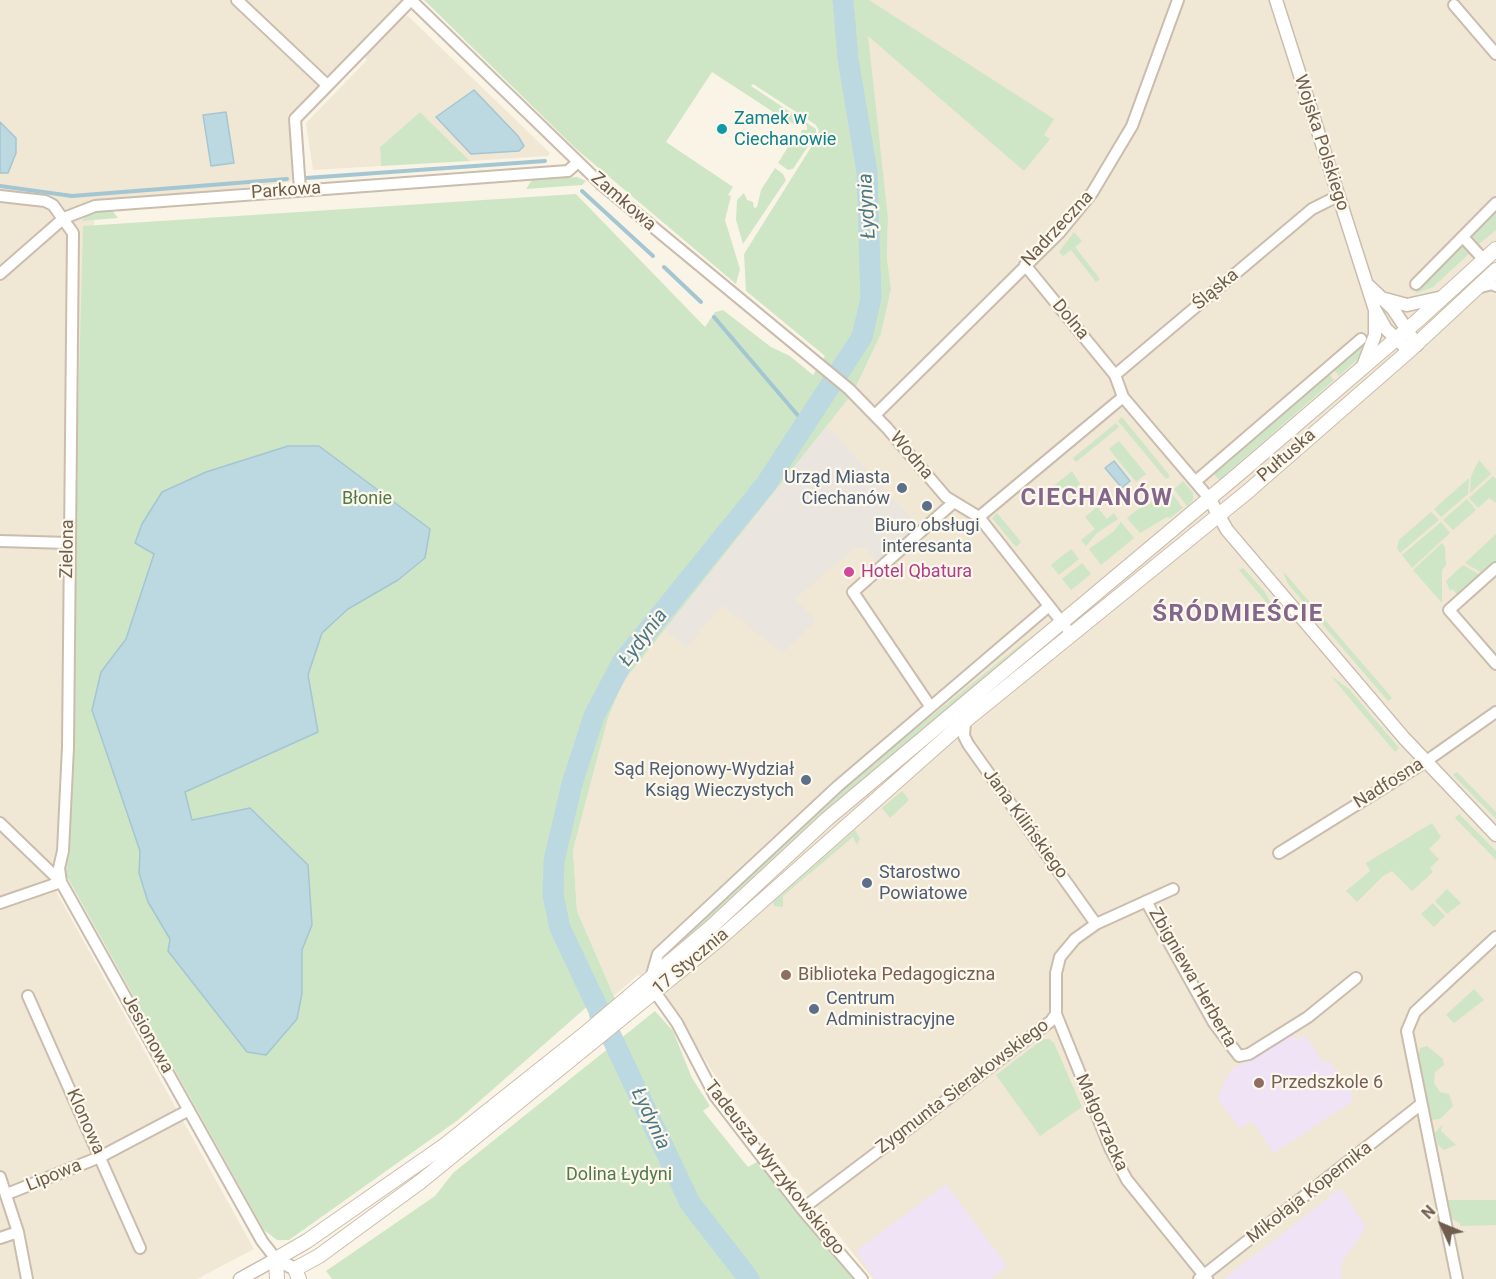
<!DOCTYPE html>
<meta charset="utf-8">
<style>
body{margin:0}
#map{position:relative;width:1496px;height:1279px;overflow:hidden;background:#faf4e6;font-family:Roboto,sans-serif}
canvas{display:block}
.north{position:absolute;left:1412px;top:1195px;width:60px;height:60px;-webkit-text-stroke:4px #fdf8ec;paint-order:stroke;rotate:314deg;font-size:16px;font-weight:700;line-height:24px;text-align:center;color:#705e4d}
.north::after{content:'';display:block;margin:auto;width:21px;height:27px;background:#705e4d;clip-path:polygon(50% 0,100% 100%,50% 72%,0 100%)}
</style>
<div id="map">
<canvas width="1496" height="1279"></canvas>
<div class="north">N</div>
</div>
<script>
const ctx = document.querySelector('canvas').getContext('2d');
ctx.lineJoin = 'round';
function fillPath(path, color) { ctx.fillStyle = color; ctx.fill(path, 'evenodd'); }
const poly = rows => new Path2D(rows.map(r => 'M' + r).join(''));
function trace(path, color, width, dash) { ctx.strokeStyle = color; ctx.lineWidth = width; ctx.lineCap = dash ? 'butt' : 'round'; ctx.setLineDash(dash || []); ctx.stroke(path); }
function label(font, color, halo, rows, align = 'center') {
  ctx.font = font + ' Roboto,sans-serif'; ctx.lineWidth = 4.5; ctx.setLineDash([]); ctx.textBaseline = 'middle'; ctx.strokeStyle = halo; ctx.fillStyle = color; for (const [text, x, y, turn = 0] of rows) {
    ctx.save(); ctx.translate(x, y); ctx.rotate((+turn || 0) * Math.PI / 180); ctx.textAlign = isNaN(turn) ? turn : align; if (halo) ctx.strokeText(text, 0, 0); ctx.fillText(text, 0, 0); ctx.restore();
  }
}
const residential = poly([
 [0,0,404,0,288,117,296,175,290,182,95,206,57,893,254,1249,197,1279,0,1279],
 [863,0,1496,0,1496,1279,873,1279,720,1084,663,991,638,975,614,996,577,911,573,850,608,718,623,682,853,393,881,334,891,289,887,258,888,217],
 [408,16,550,153,548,156,470,161,420,112,380,147,381,166,313,170,306,123,367,60,364,56,401,18]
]);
const industrial = poly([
 [827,426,919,527,878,562,865,548,855,548,795,599,816,620,782,653,722,605,686,648,665,629]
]);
const education = poly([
 [1292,1034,1297,1040,1305,1035,1324,1064,1329,1061,1352,1093,1352,1102,1274,1153,1252,1121,1240,1129,1218,1099,1219,1094,1230,1071],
 [946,1184,1007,1266,991,1279,875,1279,856,1251],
 [1341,1188,1366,1227,1342,1262,1341,1279,1224,1279]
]);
const green = poly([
 [424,0,869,0,1054,119,1044,135,1050,139,1024,171,868,36,888,217,887,258,891,289,881,334,853,393,623,682,608,718,573,850,577,911,623,1017,598,1038,589,1017,590,1004,458,1120,289,1240,277,1240,264,1230,66,875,83,226,576,194,705,327,715,312,723,310,771,347,790,356,813,375,825,356,746,291,744,254,818,136,819,131,816,125,753,84,751,86,816,129,816,134,793,169,788,170,778,163,793,139,799,137,802,130,807,130,807,125,790,123,712,72,666,142,733,187,728,195,731,196,725,220,740,269,736,284,575,148],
 [420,112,470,161,381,166,380,147],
 [775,168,783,174,786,180,743,244,736,220,737,200,744,193,747,200,753,202,754,208,757,207,761,190],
 [577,177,586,181,582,185,526,189,532,180],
 [111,209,118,218,81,221,89,214],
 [1496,209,1496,230,1479,244,1473,238,1474,232],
 [1074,232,1082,241,1075,247,1100,279,1096,282,1071,250,1063,256,1059,252],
 [1461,246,1466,247,1471,252,1433,287,1414,294],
 [1367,339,1362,355,1339,376,1333,368],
 [1327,372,1334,380,1219,480,1212,472],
 [1122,417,1170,476,1166,479,1118,421],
 [1116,423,1119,427,1076,462,1073,458],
 [1119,441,1146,474,1136,482,1109,449],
 [1479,460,1491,474,1470,493,1471,476],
 [1072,471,1080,484,1073,490,1068,485,1057,494,1051,488],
 [1493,476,1496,479,1496,503,1489,498,1478,508,1469,498],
 [1469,478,1468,494,1441,517,1434,509],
 [1183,481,1193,493,1193,500,1187,506,1174,489],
 [1162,491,1170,491,1183,508,1170,518,1167,517,1140,533,1127,518,1138,509,1150,504],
 [1467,499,1476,510,1453,530,1443,520],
 [1097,507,1107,519,1114,513,1118,519,1097,533,1086,546,1081,540,1095,529,1085,517],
 [1431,512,1439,520,1400,553,1397,548,1399,540],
 [997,513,1021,542,1016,547,992,518],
 [1121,522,1134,538,1101,565,1089,549,1114,531],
 [1441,522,1450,533,1412,568,1402,555],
 [1496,534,1496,563,1484,574,1465,563],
 [1442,543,1445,547,1446,565,1442,570,1442,603,1413,570],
 [1071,549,1079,559,1059,575,1051,565],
 [1082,563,1091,574,1071,590,1062,579],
 [1463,565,1482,576,1450,603,1458,595,1452,589,1450,591,1446,581],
 [1243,568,1265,592,1277,615,1239,570],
 [1283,571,1392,698,1388,701,1288,584],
 [1026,640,1028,644,664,958,792,834,871,765],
 [1331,676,1349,689,1399,748,1395,752],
 [1457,772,1496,812,1496,819,1453,775],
 [902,791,909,800,890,818,882,808],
 [1459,814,1496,851,1496,860,1455,818],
 [1432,823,1441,837,1429,849,1439,859,1430,868,1433,872,1412,891,1392,871,1383,876,1357,902,1346,891,1370,871,1366,863],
 [855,830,860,839,857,845,853,837,783,896,783,907,774,906,773,902],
 [1447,889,1461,903,1447,914,1435,901],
 [1433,903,1445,916,1434,927,1421,914],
 [1474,989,1484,1000,1454,1023,1446,1015],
 [655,1011,673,1031,692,1078,710,1106,703,1111,748,1167,757,1162,853,1279,332,1279,326,1271,435,1196,453,1173],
 [1043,1039,1049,1039,1054,1043,1082,1107,1040,1136,996,1075],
 [1427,1046,1443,1059,1444,1065,1435,1072,1434,1083,1440,1092,1449,1094,1453,1106,1440,1119,1432,1120,1418,1056,1420,1048],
 [1442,1125,1441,1131,1456,1145,1444,1150,1438,1145,1435,1133],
 [1447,1200,1496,1200,1496,1225,1460,1226,1460,1223,1452,1219]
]);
const water = poly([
 [474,90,518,136,524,146,519,151,471,154,436,117,474,90],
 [226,112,234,163,211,166,203,115,226,112],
 [0,122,16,138,16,153,8,173,0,173,0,122],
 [288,446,319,446,430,529,425,558,398,580,348,609,322,633,308,675,318,732,185,792,192,820,250,808,308,865,312,925,302,950,302,993,297,1019,266,1055,247,1052,168,951,170,939,148,902,139,873,140,851,92,710,101,672,126,639,154,554,135,543,142,524,162,492,206,472,288,446],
 [1114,461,1130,481,1122,488,1105,468,1114,461]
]);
const stream = poly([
 [306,178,545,161],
 [0,186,72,196,287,179],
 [582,191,653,256],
 [664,267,701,302],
 [714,317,806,425]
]);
const river = poly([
 [749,1279,690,1203,560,928,553,895,554,861,572,784,594,716,623,661,766,484,862,337,871,298,867,172,848,59,843,0]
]);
const minor = poly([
 [237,0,327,85],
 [1454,5,1496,54],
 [300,190,295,119,411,0,601,184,849,389,887,428,946,497,979,517],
 [0,196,45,201,53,205,73,233,68,747,63,851,59,868,61,882],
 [1463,237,1484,260],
 [1025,265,1115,375],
 [0,274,64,218,95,206,568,171,578,162],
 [1416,284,1496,203],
 [1477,288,1492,284,1496,286],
 [1123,397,1115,375,1312,209,1338,196],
 [875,415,1059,233,1092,193,1132,126,1178,0],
 [1196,481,1361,339],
 [0,541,68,543],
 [1496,568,1449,610,1496,664],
 [1072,635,979,517,1123,397,1209,498],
 [930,706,853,592,954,502],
 [965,721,964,736,968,744,1096,924],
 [0,823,61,882,262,1241,276,1259],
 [1279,853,1425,762,1496,712],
 [1146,901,1214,1023,1239,1056,1249,1054,1308,1017,1356,978],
 [0,903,61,882],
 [651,978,658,954,838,786,1049,606],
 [655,992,677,1023,715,1096,802,1209,862,1279],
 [28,996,140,1248],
 [1056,1014,1110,1148,1127,1180,1207,1279],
 [0,1177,18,1232,27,1279],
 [7,1194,100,1157,189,1110],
 [802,1209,1051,1021,1056,1014,1056,973,1060,957,1075,939,1096,924,1173,889],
 [0,1238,18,1232],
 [1199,1279,1420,1105],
 [1457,1279,1407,1031,1415,1012,1496,937]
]);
const tertiary = poly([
 [1276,0,1375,310,1386,329,1409,351],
 [1369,286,1393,309,1417,345],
 [1385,299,1407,305,1443,297],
 [1363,366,1375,335,1375,311],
 [1209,498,1227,530,1404,738,1496,835],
 [240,1279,276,1259,295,1269]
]);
const secondary = poly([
 [277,1279,276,1259,307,1241,445,1145,582,1036,711,927,827,819,1241,472,1417,321,1496,249],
 [299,1279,295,1269,319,1256,420,1182,718,940,965,721,1246,493,1409,351,1496,270]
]);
const markers = [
 [722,129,6,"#0f9aa8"],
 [902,488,6,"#5c6f8a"],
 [927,506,6,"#5c6f8a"],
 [849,572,6,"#d1479c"],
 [806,780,6,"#5c6f8a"],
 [867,883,6,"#5c6f8a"],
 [786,975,6,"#8d6e63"],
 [814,1009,6,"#5c6f8a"],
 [1259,1083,6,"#8d6e63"]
];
const cultureNames = [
 ["Zamek w",734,119],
 ["Ciechanowie",734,140]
];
const streetNames = [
 ["Wojska Polskiego",1321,143,72],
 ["Parkowa",286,191,-4],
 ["Zamkowa",623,202,41],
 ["Nadrzeczna",1058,229,-47],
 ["Śląska",1216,290,-40],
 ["Dolna",1070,320,50],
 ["Wodna",911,456,50],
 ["Pułtuska",1287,456,-41],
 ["Zielona",68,549,-89],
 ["Nadfosna",1389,784,-32],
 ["Jana Kilińskiego",1025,824,54],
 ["17 Stycznia",691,962,-40],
 ["Zbigniewa Herberta",1192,978,60],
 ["Jesionowa",147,1034,61],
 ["Zygmunta Sierakowskiego",963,1087,-37],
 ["Klonowa",85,1122,66],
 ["Małgorzacka",1101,1123,66],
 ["Tadeusza Wyrzykowskiego",774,1168,52],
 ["Lipowa",54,1176,-22],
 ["Mikołaja Kopernika",1310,1193,-38]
];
const serviceNames = [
 ["Urząd Miasta",890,478],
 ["Ciechanów",890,499],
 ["Biuro obsługi",927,526,"center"],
 ["interesanta",927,547,"center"],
 ["Sąd Rejonowy-Wydział",794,770],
 ["Ksiąg Wieczystych",794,791],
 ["Starostwo",879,873,"left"],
 ["Powiatowe",879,894,"left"],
 ["Centrum",826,999,"left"],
 ["Administracyjne",826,1020,"left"]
];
const parkNames = [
 ["Błonie",367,499],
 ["Dolina Łydyni",619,1175]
];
const hotelNames = [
 ["Hotel Qbatura",861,572]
];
const educationNames = [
 ["Biblioteka Pedagogiczna",798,975],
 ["Przedszkole 6",1271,1083]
];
const waterNames = [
 ["Łydynia",868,206,-93],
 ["Łydynia",644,638,-53],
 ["Łydynia",650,1119,65]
];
const districtNames = [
 ["CIECHANÓW",1097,499],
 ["ŚRÓDMIEŚCIE",1238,615]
];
fillPath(residential, '#f1e7d5');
fillPath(industrial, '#eae6df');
fillPath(education, '#f1e3f6');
fillPath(green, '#cfe6c6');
fillPath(water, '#bcd8e1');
trace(water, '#a4c6d2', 1.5);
trace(stream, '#a4c6d2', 4);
trace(river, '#bcd8e1', 21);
trace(minor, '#cabdad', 14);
trace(tertiary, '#cabdad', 15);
trace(secondary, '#cdbeab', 16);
trace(minor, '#fff', 10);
trace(tertiary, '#fff', 12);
trace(secondary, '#fff', 14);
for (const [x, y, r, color] of markers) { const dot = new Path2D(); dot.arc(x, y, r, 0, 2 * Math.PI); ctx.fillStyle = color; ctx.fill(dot); trace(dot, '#fdf8ec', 2); }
label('18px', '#0d838f', '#fdf8ec', cultureNames, 'left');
label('18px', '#705e4d', '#fdf8ec', streetNames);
label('18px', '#4e5e75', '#fdf8ec', serviceNames, 'right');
label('18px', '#537a4a', '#fdf8ec', parkNames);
label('18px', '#b23c85', '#fdf8ec', hotelNames, 'left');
label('18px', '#785e54', '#fdf8ec', educationNames, 'left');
label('italic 20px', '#4d7888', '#fdf8ec', waterNames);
ctx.letterSpacing = '1.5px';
label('bold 24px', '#84668c', '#fdf8ec', districtNames);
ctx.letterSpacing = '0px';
</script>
